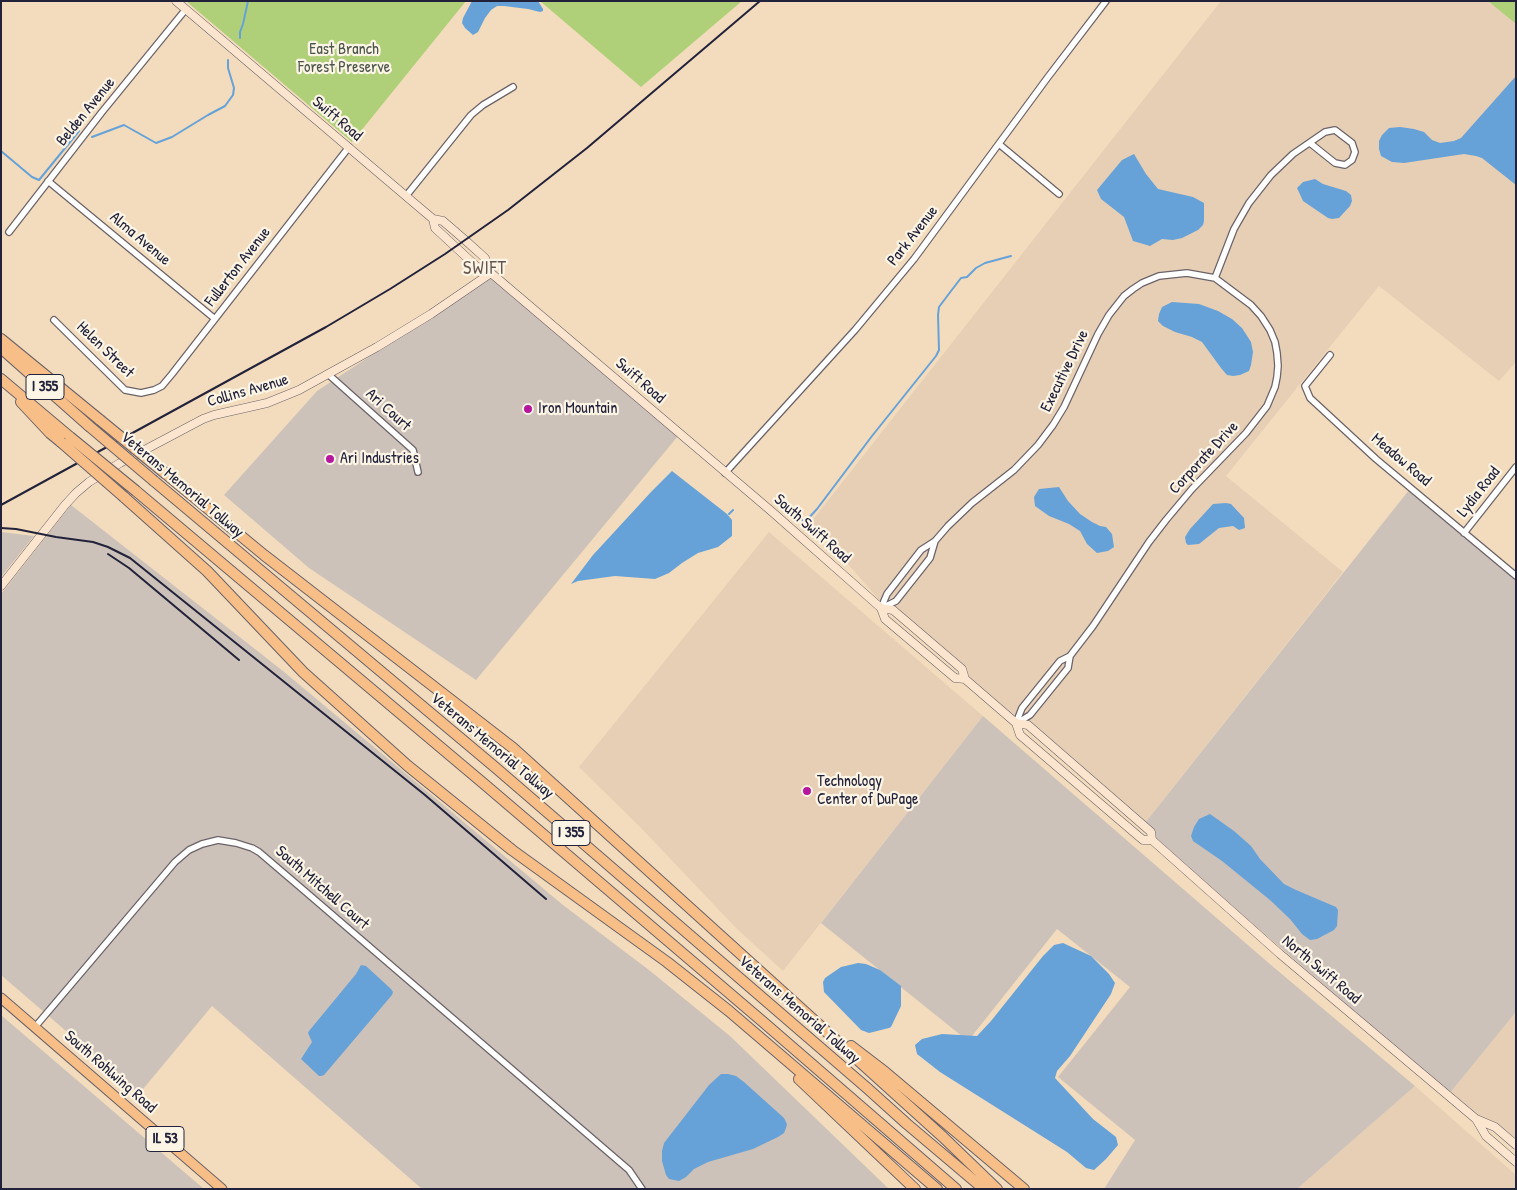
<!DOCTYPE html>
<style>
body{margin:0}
#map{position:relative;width:1517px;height:1190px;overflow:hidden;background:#f3dcbd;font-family:"Patrick Hand",sans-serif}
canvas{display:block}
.frame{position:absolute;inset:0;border:2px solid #22223b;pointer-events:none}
</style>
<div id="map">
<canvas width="1517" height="1190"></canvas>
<div class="frame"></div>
</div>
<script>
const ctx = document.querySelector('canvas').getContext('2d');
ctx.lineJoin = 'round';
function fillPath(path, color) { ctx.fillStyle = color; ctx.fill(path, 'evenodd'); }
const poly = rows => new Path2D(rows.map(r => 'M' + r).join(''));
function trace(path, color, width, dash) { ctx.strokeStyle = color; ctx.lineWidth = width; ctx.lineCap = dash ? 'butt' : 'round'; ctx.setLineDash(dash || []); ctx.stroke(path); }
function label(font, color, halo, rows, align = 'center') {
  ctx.font = font + ' "Patrick Hand",sans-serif'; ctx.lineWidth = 4.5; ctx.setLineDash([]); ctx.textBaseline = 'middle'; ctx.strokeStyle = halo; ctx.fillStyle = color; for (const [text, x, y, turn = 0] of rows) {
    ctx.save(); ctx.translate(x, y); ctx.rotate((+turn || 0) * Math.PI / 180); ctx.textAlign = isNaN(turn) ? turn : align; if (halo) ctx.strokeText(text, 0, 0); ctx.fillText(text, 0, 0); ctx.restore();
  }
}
const built = poly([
 [1221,1,1488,1,1516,24,1516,362,1499,381,1379,286,1226,476,1343,572,1141,828,881,602,811,522],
 [769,532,983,716,783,971,736,928,642,829,579,767],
 [1516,1012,1516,1150,1450,1093],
 [1415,1086,1516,1175,1516,1189,1297,1189]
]);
const industrial = poly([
 [492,276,678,436,476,680,309,568,224,495,317,391],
 [1413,485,1516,572,1516,1012,1450,1093,1141,828],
 [71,505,283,671,563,905,649,970,730,1036,889,1189,422,1189,212,1006,139,1094,1,975,1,594],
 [1,532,34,536,1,577],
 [983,716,1271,965,1415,1086,1297,1189,1104,1189,1135,1140,1058,1077,1130,987,1057,929,968,1041,821,923],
 [1,1015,204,1189,1,1189]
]);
const green = poly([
 [186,1,466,1,352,142],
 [540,1,742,1,641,87],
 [1488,1,1516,1,1516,24]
]);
const water = poly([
 [472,1,538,1,543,9,543,11,540,12,528,9,504,6,497,6,491,10,485,18,478,32,473,35,465,28,462,23,463,18],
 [1516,76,1516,185,1482,158,1476,156,1464,154,1404,163,1392,162,1381,156,1379,149,1379,141,1382,135,1389,128,1400,127,1414,129,1424,132,1432,140,1440,143,1454,141,1461,138],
 [1134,154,1146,174,1158,189,1193,197,1204,203,1204,221,1203,225,1198,230,1182,238,1173,240,1162,239,1150,246,1133,241,1124,217,1101,199,1097,190,1122,160],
 [1315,179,1323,184,1346,191,1351,195,1352,201,1350,206,1339,218,1332,219,1328,218,1303,201,1297,188,1303,182],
 [1172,302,1199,304,1218,311,1232,319,1242,328,1251,342,1253,352,1251,365,1249,371,1240,375,1233,376,1227,375,1221,368,1202,342,1192,337,1175,332,1163,326,1158,321,1159,314,1162,307],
 [672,471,727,514,732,520,732,536,718,547,698,553,682,563,669,573,655,579,615,576,578,581,571,584,593,555,651,492],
 [1059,487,1068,501,1080,514,1092,522,1100,526,1106,527,1112,534,1114,547,1108,551,1097,553,1087,544,1080,531,1069,524,1049,516,1035,506,1034,497,1039,489],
 [1226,503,1231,504,1244,518,1245,528,1239,530,1233,526,1219,528,1199,544,1188,545,1186,543,1185,537,1190,529,1213,504],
 [1210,814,1234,831,1251,846,1260,859,1284,884,1296,890,1336,907,1338,910,1337,926,1334,930,1317,939,1310,940,1302,934,1290,919,1270,900,1222,861,1193,841,1191,836,1194,827,1199,819],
 [1063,943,1091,956,1109,974,1115,983,1111,994,1070,1056,1057,1071,1055,1078,1093,1119,1116,1137,1118,1145,1106,1159,1094,1170,1086,1168,1067,1152,940,1072,917,1054,915,1045,922,1039,942,1034,977,1036,991,1021,1043,956,1054,945],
 [858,963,866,964,880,970,901,986,901,1006,891,1027,889,1028,869,1033,861,1030,824,992,823,982,825,978,841,967],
 [361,965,366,966,391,989,393,992,392,995,324,1075,321,1076,319,1076,301,1059,312,1042,308,1033,309,1031,356,974],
 [721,1074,728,1074,736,1076,744,1082,784,1118,787,1124,786,1128,784,1133,778,1137,753,1149,708,1162,694,1169,686,1177,679,1181,669,1179,666,1175,662,1161,662,1151,664,1143,709,1085]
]);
const stream = poly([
 [240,38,240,32,243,24,248,1],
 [92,137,124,125,156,143,172,137,208,115,225,106,233,95,234,88,228,68,228,60],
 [1,151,32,177,39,180,79,131],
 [777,500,805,522,817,509,872,436,936,356,939,350,938,315,939,307,951,291,961,278,967,277,976,268,985,263,1011,256],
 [729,514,733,510]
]);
const street = poly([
 [999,144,1059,194],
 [48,181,215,319],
 [406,196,471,115,483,105,513,87],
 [9,232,102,112,186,9],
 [1215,278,1234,229,1249,203,1271,175,1293,154,1325,132,1335,130,1352,143,1355,152,1352,160,1345,165,1335,163,1310,143],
 [54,320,125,390,141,393,154,390,162,386,172,374,349,147],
 [1330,355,1305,386,1310,398,1376,459,1516,576],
 [329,375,413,450,418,472],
 [725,473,855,330,914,259,1048,77,1106,1],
 [1464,533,1516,467],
 [881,608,887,594,921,550,935,541,948,526,972,503,1014,470,1038,445,1053,425,1064,407,1098,334,1109,315,1124,296,1133,289,1142,283,1159,276,1187,273,1215,278,1251,305,1261,316,1270,330,1275,342,1277,353,1278,366,1277,377,1275,387,1267,406,1246,433,1192,489,1166,520,1149,542,1093,626,1070,656,1060,661,1022,708,1016,723],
 [882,608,896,601,930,558,935,541],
 [1017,723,1030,715,1068,668,1070,656],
 [35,1027,175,862,189,850,202,844,218,840,236,843,252,848,259,852,307,893,629,1170,642,1189]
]);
const secondary = poly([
 [176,1,433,219,443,221,465,240,485,258,491,273],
 [433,219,435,228,476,266,491,273,770,510,881,608,885,619,955,678,965,679,1016,723,1028,725,1151,832,1152,840,1280,954,1476,1119,1486,1136,1516,1162],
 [1,586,65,505,76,493,89,482,120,463,203,419,214,415,267,403,299,390,377,347,431,314,491,273],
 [881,608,893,610,962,669,965,679],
 [1016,723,1020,735,1130,829,1143,840,1152,840],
 [1476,1119,1495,1127,1516,1145]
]);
const primary = poly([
 [1,998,222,1189]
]);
const highway = poly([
 [1,339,100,420],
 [1,348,89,426],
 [1,379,70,437],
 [21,402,50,433,61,442],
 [166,474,264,555,513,748,943,1137,997,1189],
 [154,481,496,768,867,1088,907,1124,984,1189],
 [136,491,483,783,762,1021,956,1189],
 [124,497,207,571,303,672,408,766,512,850,667,962,729,1011,937,1189],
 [851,1046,885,1072,1024,1189],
 [799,1079,915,1189]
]);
const rail = poly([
 [1,505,326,327,390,289,445,254,508,210,587,148,760,1],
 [1,528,16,529,56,537,93,542,108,547,130,558,425,795,546,899],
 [108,554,129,568,239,660]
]);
const highwayBridge = poly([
 [100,420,166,474],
 [89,426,154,481],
 [70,437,136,491],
 [61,442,124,497]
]);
const markers = [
 [528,409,5,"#b5179e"],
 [330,459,5,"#b5179e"],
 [807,791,5,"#b5179e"]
];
const shields = [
 [45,387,38],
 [571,833,38],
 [165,1139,38]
];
const shieldNames = [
 ["I 355",45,387],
 ["I 355",571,833],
 ["IL 53",165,1139]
];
const parkNames = [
 ["East Branch",344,50],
 ["Forest Preserve",344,68]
];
const streetNames = [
 ["Belden Avenue",86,112,-51],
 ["Swift Road",337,119,40],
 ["Park Avenue",913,236,-52],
 ["Alma Avenue",140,239,40],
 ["Fullerton Avenue",238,267,-52],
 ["Helen Street",105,350,44],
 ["Executive Drive",1065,371,-64],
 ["Swift Road",640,381,41],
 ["Collins Avenue",248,391,-16],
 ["Ari Court",388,410,42],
 ["Corporate Drive",1204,458,-47],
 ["Meadow Road",1401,460,40],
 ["Veterans Memorial Tollway",182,485,40],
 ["Lydia Road",1479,492,-52],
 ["South Swift Road",812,529,41],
 ["Veterans Memorial Tollway",492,746,40],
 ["South Mitchell Court",322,888,41],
 ["North Swift Road",1321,970,40],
 ["Veterans Memorial Tollway",799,1010,41],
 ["South Rohlwing Road",110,1072,41]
];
const poiNames = [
 ["Iron Mountain",538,409],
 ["Ari Industries",340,459],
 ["Technology",817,782],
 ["Center of DuPage",817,800]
];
const neighbourhoodNames = [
 ["SWIFT",485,269]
];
fillPath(built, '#e7cfb6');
fillPath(industrial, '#cdc2b9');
fillPath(green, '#afd078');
fillPath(water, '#66a2d7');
trace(stream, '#66a2d7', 2);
trace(street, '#6b6368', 8);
trace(secondary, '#6b6368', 9);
trace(primary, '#6b6368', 11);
trace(highway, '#6b6368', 12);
trace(street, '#fff', 5.5);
trace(secondary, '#fce5cf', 8);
trace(primary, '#f7be87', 9);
trace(highway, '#f7be87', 10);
trace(rail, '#22223b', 2);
trace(highwayBridge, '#6b6368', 12, []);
trace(highwayBridge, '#f7be87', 10);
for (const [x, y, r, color] of markers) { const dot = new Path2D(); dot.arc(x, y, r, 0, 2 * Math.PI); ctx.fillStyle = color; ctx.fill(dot); trace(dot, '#fcf5e5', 2); }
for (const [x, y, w] of shields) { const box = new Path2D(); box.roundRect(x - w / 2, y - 12.5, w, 25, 4); ctx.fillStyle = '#fcf5e5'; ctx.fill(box); trace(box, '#22223b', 1); }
label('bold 15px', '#22223b', null, shieldNames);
label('16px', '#4c564d', '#fcf5e5', parkNames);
label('16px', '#22223b', '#fcf5e5', streetNames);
label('16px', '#22223b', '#fcf5e5', poiNames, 'left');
ctx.letterSpacing = '1px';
label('18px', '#66564f', '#fcf5e5', neighbourhoodNames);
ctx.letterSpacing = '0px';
</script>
